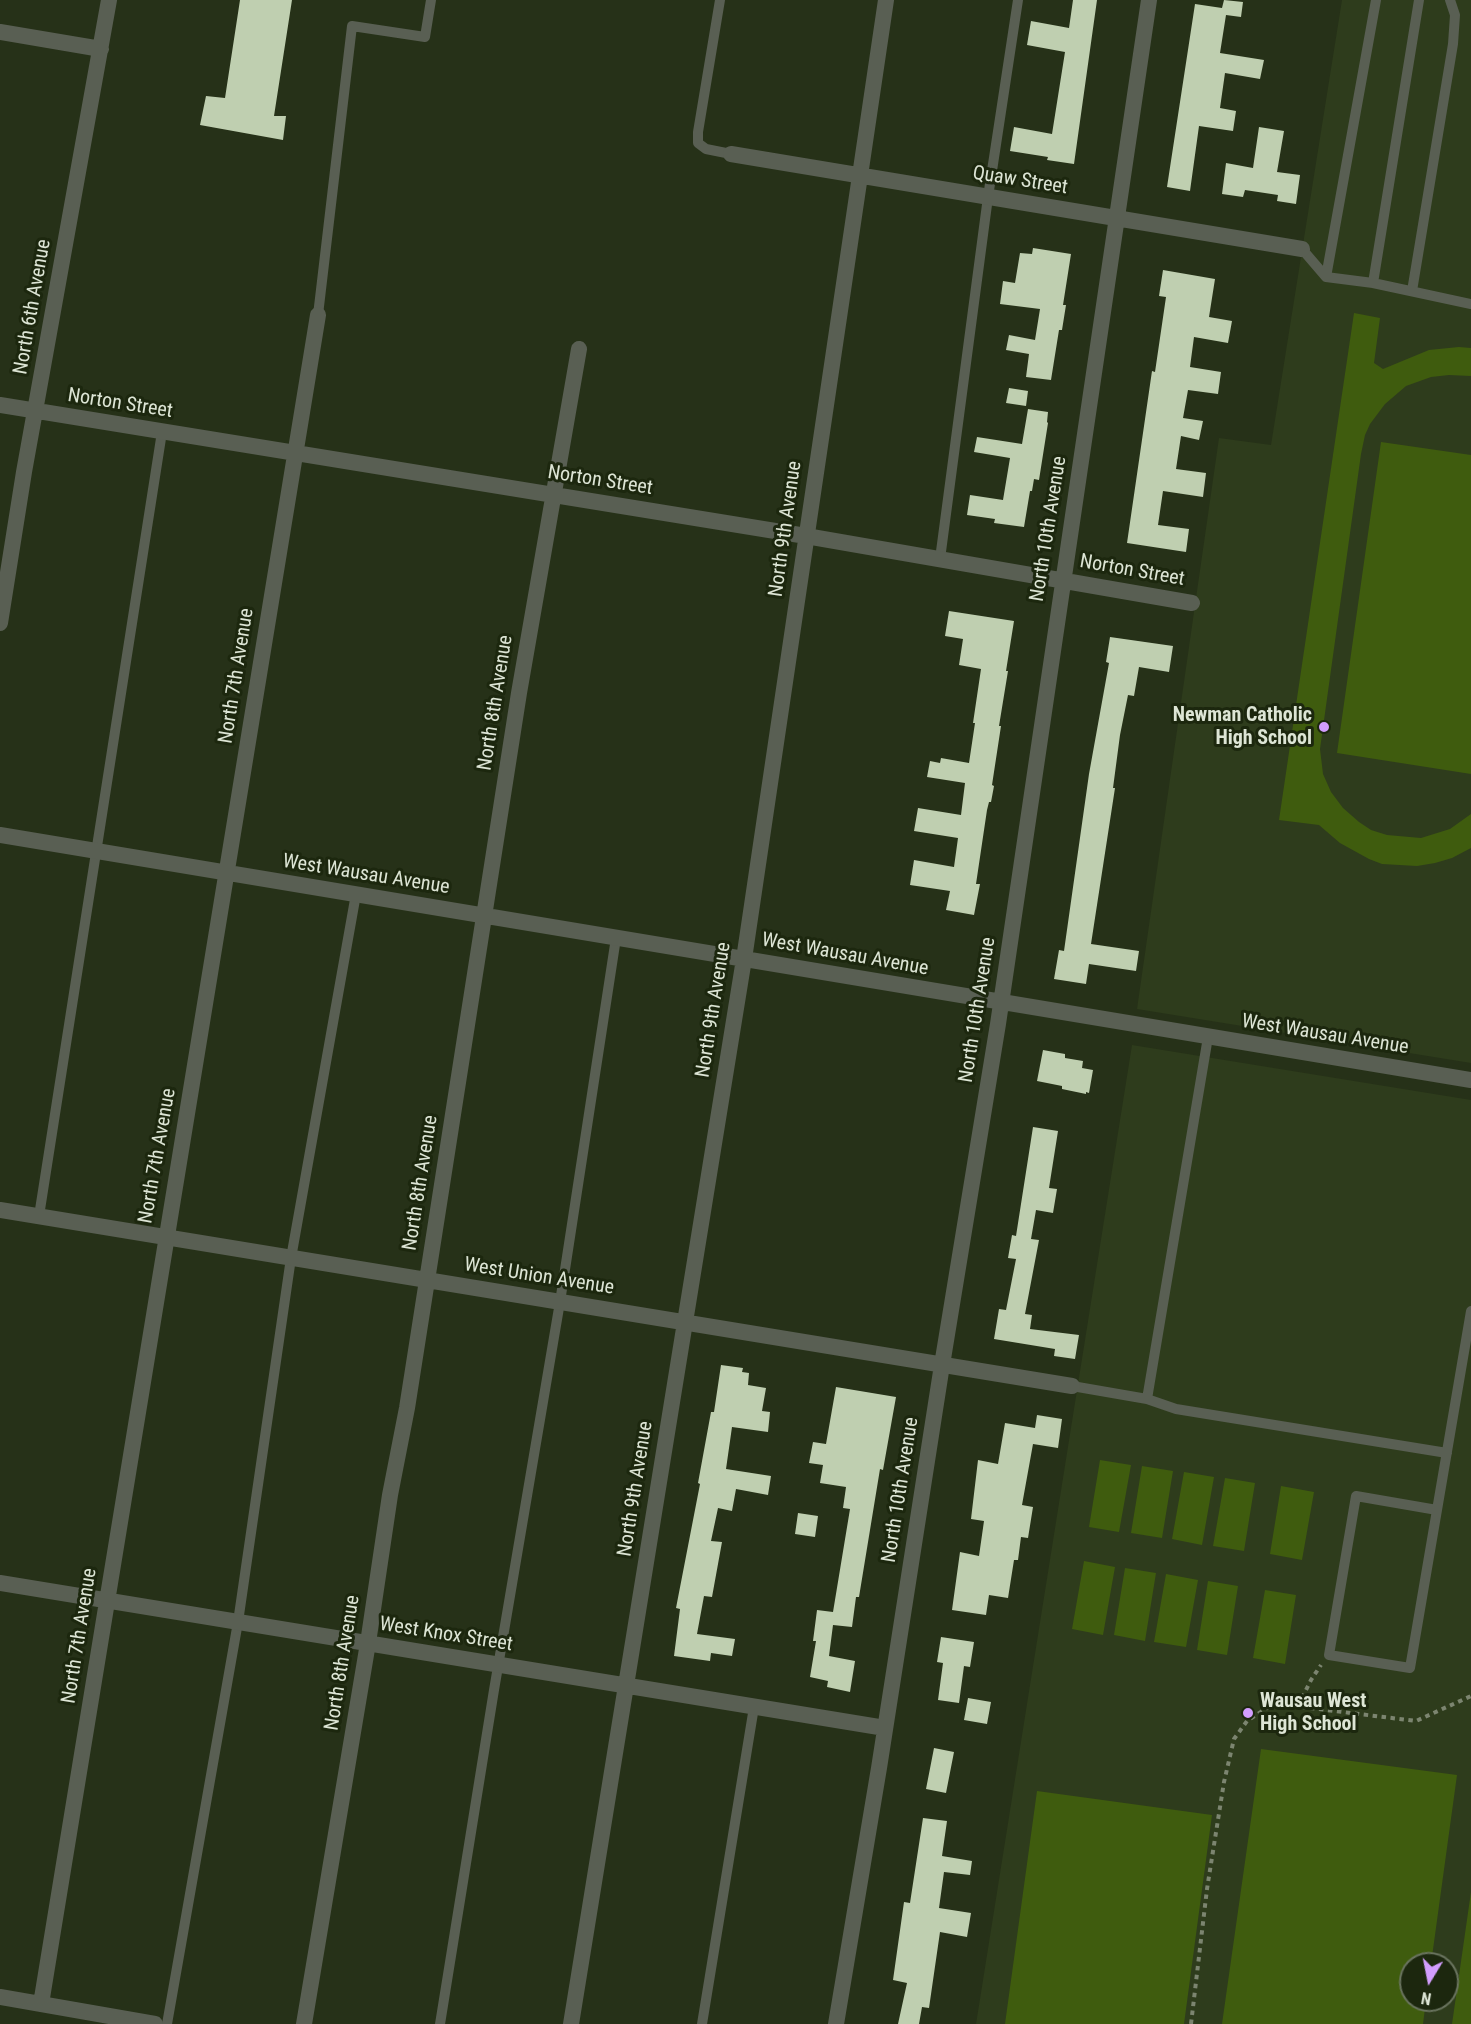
<!DOCTYPE html>
<style>
body{margin:0}
#map{position:relative;width:1471px;height:2024px;overflow:hidden;background:#263118;font-family:"Roboto Condensed",sans-serif}
canvas{display:block}
.north{position:absolute;left:1399px;top:1952px;width:60px;height:60px;box-sizing:border-box;background:#1c270e;border:2px solid #69735e;border-radius:50%;rotate:190deg;font-size:16px;font-weight:700;line-height:24px;text-align:center;color:#dde5d5}
.north::after{content:'';display:block;margin:auto;width:21px;height:27px;background:#d29dfd;clip-path:polygon(50% 0,100% 100%,50% 72%,0 100%)}
</style>
<div id="map">
<canvas width="1471" height="2024"></canvas>
<div class="north">N</div>
</div>
<script>
const ctx = document.querySelector('canvas').getContext('2d');
ctx.lineJoin = 'round';
function fillPath(path, color) { ctx.fillStyle = color; ctx.fill(path, 'evenodd'); }
const poly = rows => new Path2D(rows.map(r => 'M' + r).join(''));
function trace(path, color, width, dash) { ctx.strokeStyle = color; ctx.lineWidth = width; ctx.lineCap = dash ? 'butt' : 'round'; ctx.setLineDash(dash || []); ctx.stroke(path); }
function label(font, color, halo, rows, align = 'center') {
  ctx.font = font + ' "Roboto Condensed",sans-serif'; ctx.lineWidth = 6; ctx.setLineDash([]); ctx.textBaseline = 'middle'; ctx.strokeStyle = halo; ctx.fillStyle = color; for (const [text, x, y, turn = 0] of rows) {
    ctx.save(); ctx.translate(x, y); ctx.rotate((+turn || 0) * Math.PI / 180); ctx.textAlign = isNaN(turn) ? turn : align; if (halo) ctx.strokeText(text, 0, 0); ctx.fillText(text, 0, 0); ctx.restore();
  }
}
const built = poly([
 [1342,0,1471,0,1471,1063,1137,1009,1219,438,1271,445],
 [1132,1045,1471,1100,1471,2024,976,2024],
 [1411,1964,1447,1964,1447,2000,1411,2000]
]);
const green = poly([
 [1354,313,1380,318,1374,363,1383,369,1429,350,1459,347,1471,348,1471,376,1449,375,1431,377,1406,386,1385,404,1370,424,1365,435,1361,454,1320,749,1323,774,1331,792,1343,808,1359,822,1371,830,1387,835,1421,838,1450,829,1471,814,1471,848,1452,858,1435,863,1417,866,1382,864,1369,859,1340,843,1319,825,1279,820],
 [1381,442,1471,455,1471,774,1337,753],
 [1100,1460,1131,1465,1119,1532,1089,1527],
 [1142,1466,1173,1471,1162,1538,1131,1533],
 [1184,1472,1214,1477,1202,1545,1172,1539],
 [1225,1478,1255,1483,1244,1551,1213,1546],
 [1281,1486,1314,1492,1302,1560,1270,1554],
 [1084,1561,1115,1567,1103,1635,1072,1629],
 [1125,1568,1156,1573,1145,1641,1114,1635],
 [1166,1574,1198,1580,1186,1647,1154,1642],
 [1208,1581,1238,1586,1227,1655,1197,1650],
 [1265,1590,1296,1595,1285,1664,1253,1658],
 [1261,1749,1457,1775,1431,1964,1411,1964,1411,2000,1426,2000,1423,2024,1222,2024],
 [1037,1791,1212,1815,1184,2024,1005,2024],
 [1471,1892,1471,2024,1452,2024]
]);
const building = poly([
 [240,0,292,0,274,116,286,116,283,140,200,125,206,96,225,98],
 [1073,0,1097,0,1074,164,1047,160,1048,157,1010,151,1014,127,1052,134,1065,52,1027,45,1031,21,1069,28],
 [1224,0,1243,2,1241,17,1226,15,1220,53,1264,60,1260,79,1225,73,1220,108,1236,111,1233,131,1199,126,1190,191,1167,187,1195,4,1222,8],
 [1259,127,1284,131,1277,172,1300,175,1296,204,1277,201,1278,195,1245,190,1243,197,1222,194,1226,163,1253,168],
 [1033,248,1071,254,1063,305,1066,305,1062,330,1059,330,1051,380,1026,377,1029,354,1006,350,1009,335,1035,340,1040,309,1000,304,1003,281,1015,283,1020,253,1032,254],
 [1163,270,1215,279,1209,317,1232,321,1228,343,1194,337,1190,367,1221,372,1218,394,1188,390,1183,418,1203,421,1199,440,1181,436,1176,469,1206,473,1203,497,1163,491,1158,525,1189,529,1186,552,1127,543,1152,371,1155,372,1166,297,1159,296],
 [1009,388,1028,391,1026,406,1006,403],
 [1028,409,1048,412,1047,422,1048,423,1039,480,1034,479,1032,491,1030,491,1024,527,994,523,995,519,967,515,970,495,1003,500,1010,458,974,452,977,437,1022,444],
 [949,611,1014,621,1006,671,1008,671,999,726,1001,726,992,785,994,786,991,802,989,802,987,810,976,884,980,884,974,915,946,910,950,891,910,885,914,860,954,867,958,838,914,831,918,808,961,815,965,783,927,777,930,761,940,763,941,758,969,763,975,723,973,723,981,669,959,665,963,639,945,636],
 [1110,637,1173,646,1169,672,1139,667,1134,696,1128,695,1120,735,1113,788,1115,788,1091,944,1139,951,1136,971,1089,964,1086,984,1054,979,1059,950,1064,951,1089,774,1109,663,1106,662],
 [1043,1050,1065,1054,1065,1058,1083,1061,1082,1068,1093,1070,1089,1093,1086,1092,1086,1094,1062,1089,1062,1086,1037,1081],
 [1033,1127,1058,1131,1049,1188,1057,1189,1053,1213,1036,1210,1031,1239,1039,1240,1025,1314,1032,1315,1030,1329,1079,1335,1075,1359,1054,1356,1055,1349,994,1339,999,1309,1006,1310,1016,1259,1008,1258,1012,1235,1016,1236],
 [721,1365,743,1368,742,1372,749,1373,748,1385,766,1388,762,1411,770,1412,768,1432,732,1427,726,1469,771,1476,768,1495,736,1489,732,1511,718,1508,711,1541,722,1542,712,1597,704,1596,697,1634,735,1639,732,1656,711,1653,710,1661,674,1656,680,1609,676,1608,700,1484,698,1483,711,1412,714,1412],
 [836,1387,896,1397,883,1470,880,1469,859,1597,856,1597,852,1627,833,1625,829,1656,855,1661,850,1692,827,1687,828,1681,810,1677,816,1641,813,1641,817,1610,833,1612,850,1509,843,1508,846,1487,820,1483,823,1465,809,1463,813,1442,826,1444],
 [1037,1415,1062,1419,1058,1448,1033,1444,1022,1505,1033,1507,1028,1538,1021,1537,1018,1560,1014,1560,1008,1598,989,1595,986,1615,952,1610,960,1552,979,1556,984,1521,971,1519,978,1460,998,1464,1005,1423,1035,1428],
 [798,1513,818,1516,815,1537,795,1534],
 [941,1637,974,1642,970,1667,964,1666,959,1703,938,1700,943,1663,937,1662],
 [968,1698,991,1702,987,1724,964,1720],
 [934,1748,954,1752,946,1793,926,1789],
 [923,1818,947,1821,942,1856,972,1861,970,1875,944,1872,939,1908,971,1913,967,1937,940,1932,929,2008,922,2007,919,2024,898,2024,907,1983,893,1980,904,1902,910,1903]
]);
const path = poly([
 [1298,1706,1311,1680,1321,1665],
 [1191,2024,1207,1889,1224,1782,1234,1739,1247,1721,1267,1708,1286,1705,1416,1721,1471,1696]
]);
const service = poly([
 [720,0,698,132,698,143,706,149,731,154],
 [1302,249,1326,277,1373,283,1471,304],
 [1326,277,1376,0],
 [1373,283,1419,0],
 [1412,291,1453,44,1455,15,1450,0],
 [318,315,352,26,425,37,431,0],
 [940,559,988,197,1018,0],
 [39,1216,162,432],
 [1072,1386,1147,1399,1176,1409,1447,1453],
 [1147,1399,1208,1037],
 [1437,1510,1356,1496,1329,1655,1410,1668,1471,1311],
 [167,2024,238,1622,291,1258,356,894],
 [440,2024,494,1690,560,1302,616,938],
 [702,2024,754,1707]
]);
const minor = poly([
 [0,32,101,49],
 [731,154,1302,249],
 [0,405,806,536,1192,603],
 [0,623,24,472,109,0],
 [0,835,1471,1080],
 [0,1210,1072,1386],
 [0,1583,885,1728],
 [0,1997,155,2024],
 [41,2004,318,315],
 [304,2024,368,1643,390,1495,407,1408,519,693,579,349],
 [571,2024,744,959,886,0],
 [836,2024,879,1768,942,1365,998,1024,1149,0]
]);
const markers = [
 [1324,727,6,"#d29dfd"],
 [1248,1713,6,"#d29dfd"]
];
const streetNames = [
 ["Quaw Street",1020,181,9],
 ["North 6th Avenue",33,307,-80],
 ["Norton Street",120,404,9],
 ["Norton Street",600,481,9],
 ["North 9th Avenue",786,529,-82],
 ["North 10th Avenue",1049,529,-81],
 ["Norton Street",1132,571,10],
 ["North 7th Avenue",237,676,-81],
 ["North 8th Avenue",496,703,-81],
 ["West Wausau Avenue",366,875,9],
 ["West Wausau Avenue",845,955,10],
 ["North 9th Avenue",714,1010,-81],
 ["North 10th Avenue",978,1010,-81],
 ["West Wausau Avenue",1325,1035,9],
 ["North 7th Avenue",158,1156,-80],
 ["North 8th Avenue",421,1183,-81],
 ["West Union Avenue",539,1277,9],
 ["North 9th Avenue",636,1489,-81],
 ["North 10th Avenue",901,1490,-81],
 ["West Knox Street",446,1635,9],
 ["North 7th Avenue",80,1636,-81],
 ["North 8th Avenue",343,1663,-81]
];
const poiNames = [
 ["Newman Catholic",1312,716],
 ["High School",1312,739],
 ["Wausau West",1260,1702,"left"],
 ["High School",1260,1725,"left"]
];
fillPath(built, '#2e3c1c');
fillPath(green, '#3f5c0e');
fillPath(building, '#bfcfb0');
trace(path, '#7c8570', 4, [4.5, 4.5]);
trace(service, '#595f53', 10);
trace(minor, '#595f53', 16);
for (const [x, y, r, color] of markers) { const dot = new Path2D(); dot.arc(x, y, r, 0, 2 * Math.PI); ctx.fillStyle = color; ctx.fill(dot); trace(dot, '#1c270e', 2); }
label('20px', '#dde5d5', '#1c270e', streetNames);
label('bold 20px', '#dde5d5', '#1c270e', poiNames, 'right');
</script>
